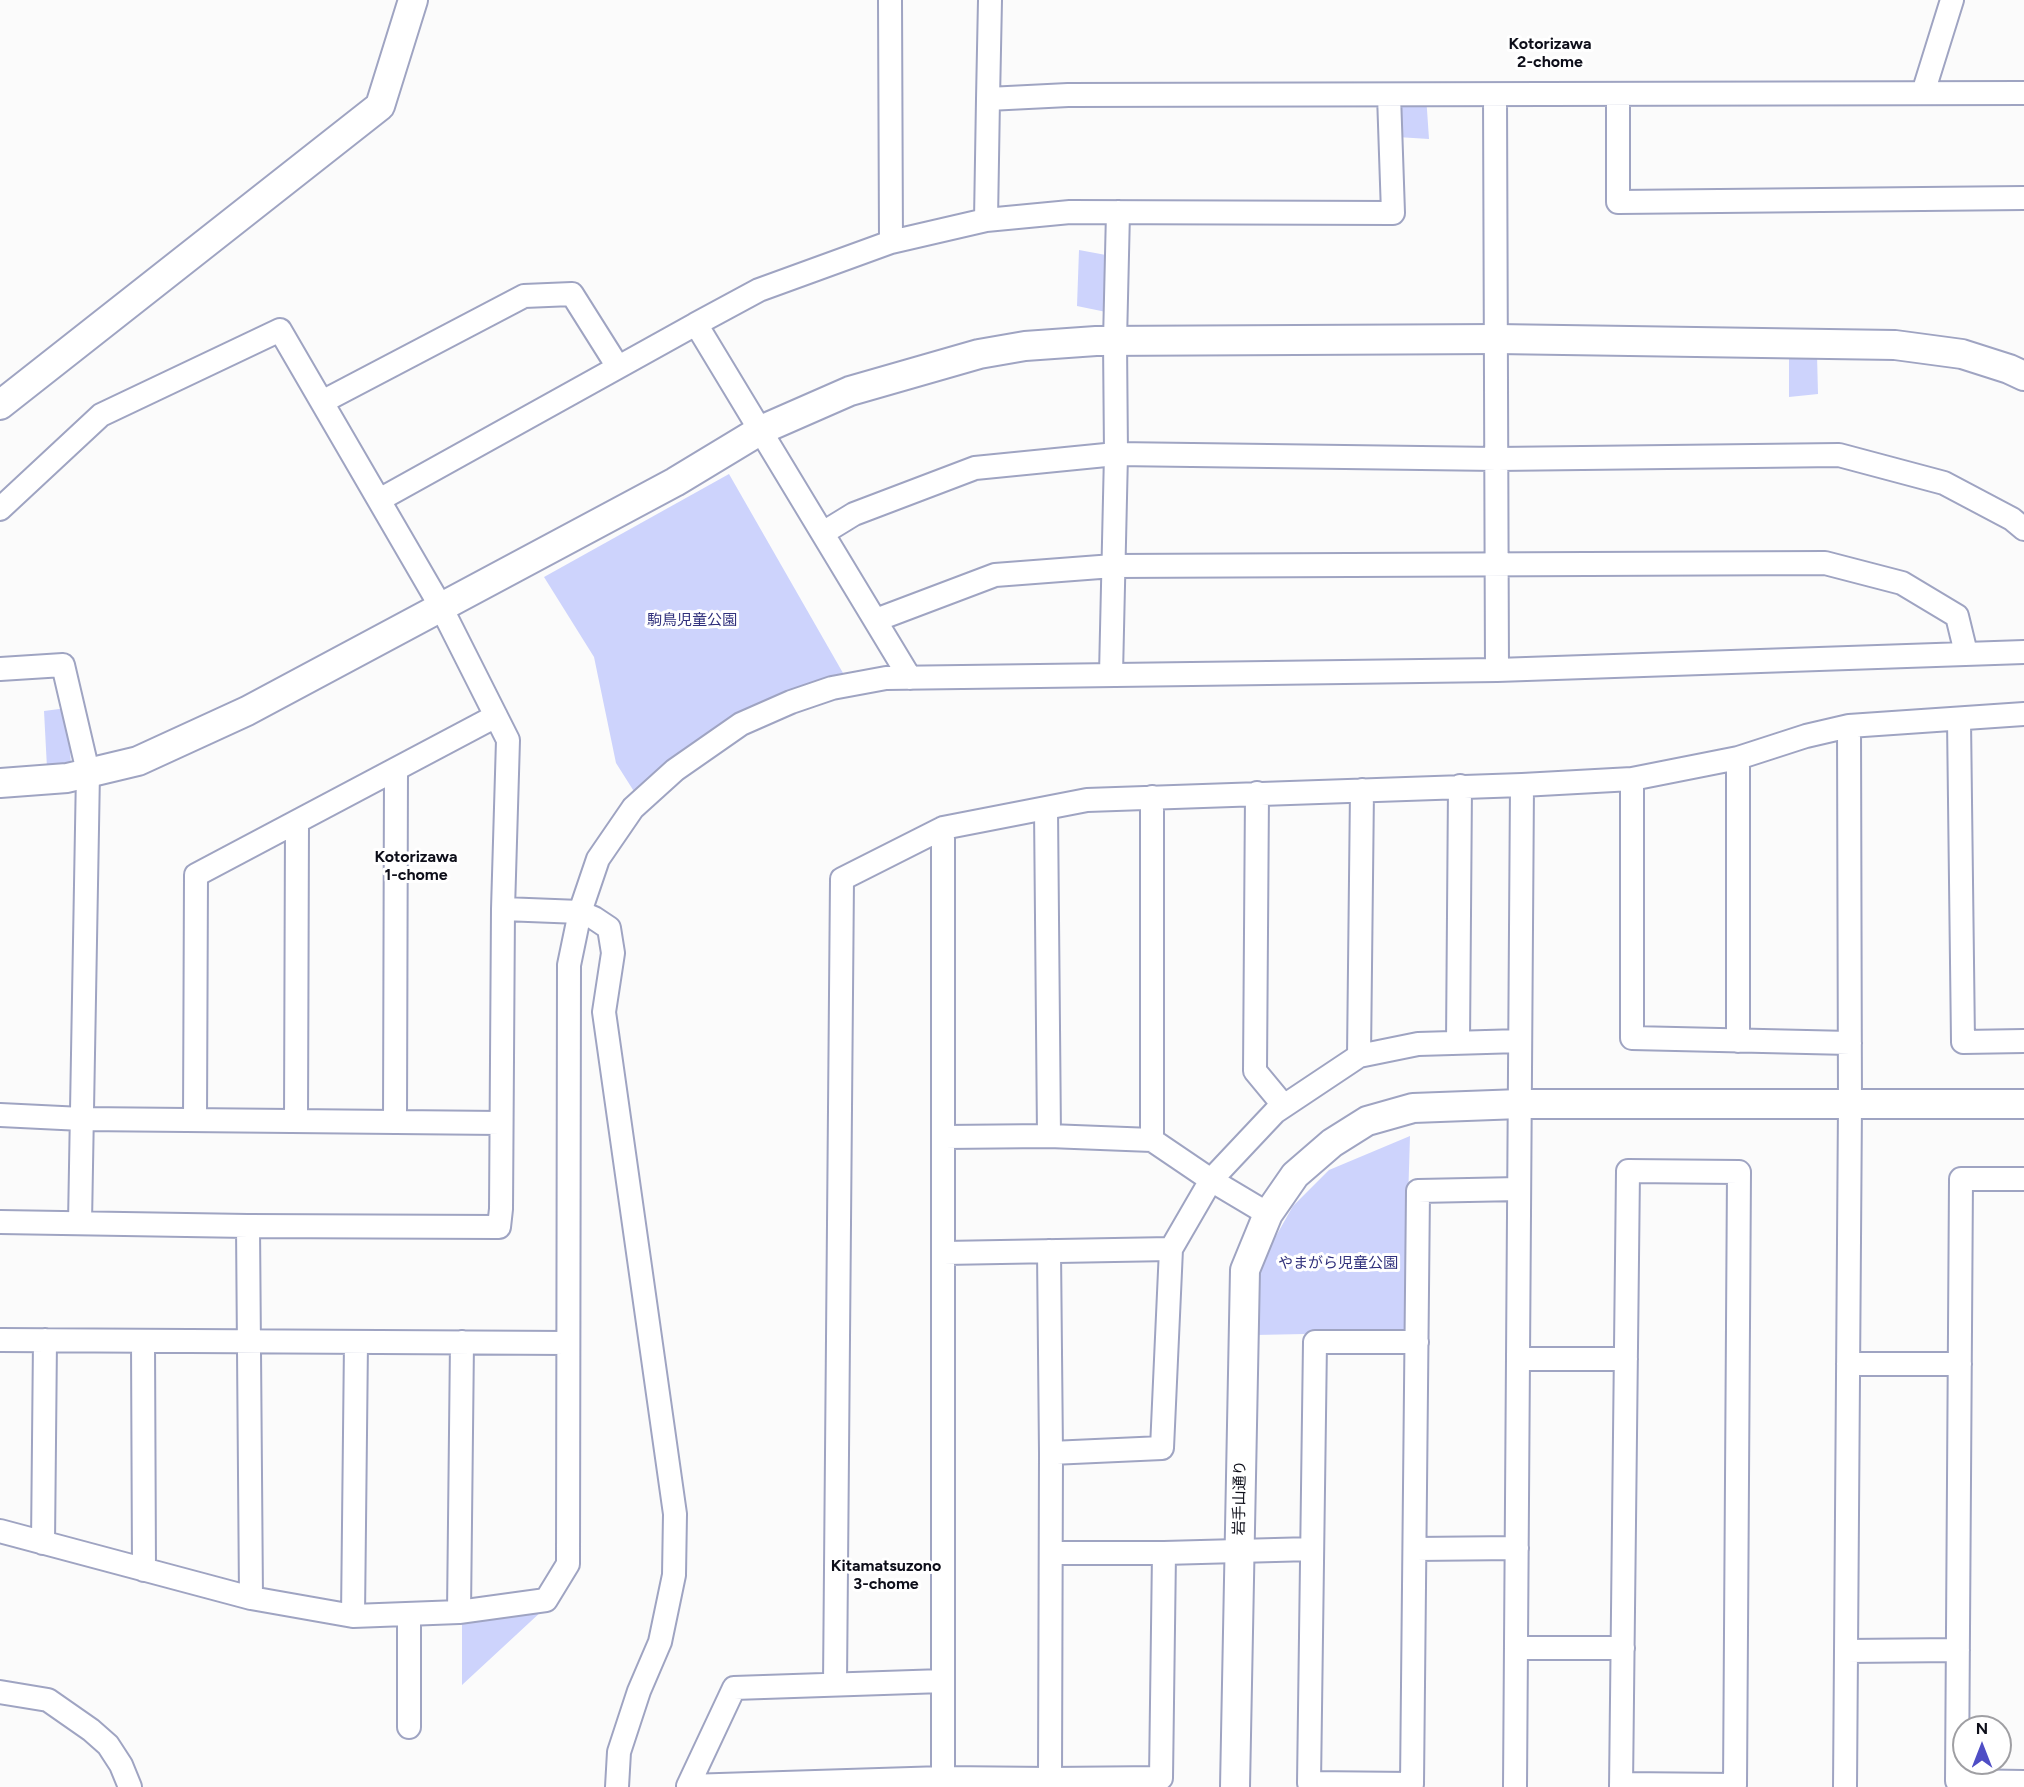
<!DOCTYPE html>
<meta charset="utf-8">
<style>
body{margin:0}
#map{position:relative;width:2024px;height:1787px;overflow:hidden;background:#fbfbfb;font-family:Figtree,sans-serif}
canvas{display:block}
.north{position:absolute;left:1952px;top:1715px;width:60px;height:60px;box-sizing:border-box;background:#fff;border:2px solid #9f9fa3;border-radius:50%;rotate:0deg;font-size:16px;font-weight:700;line-height:24px;text-align:center;color:#0e0f1a}
.north::after{content:'';display:block;margin:auto;width:21px;height:27px;background:#4f4ec5;clip-path:polygon(50% 0,100% 100%,50% 72%,0 100%)}
</style>
<div id="map">
<canvas width="2024" height="1787"></canvas>
<div class="north">N</div>
</div>
<script>
const ctx = document.querySelector('canvas').getContext('2d');
ctx.lineJoin = 'round';
function fillPath(path, color) { ctx.fillStyle = color; ctx.fill(path, 'evenodd'); }
const poly = rows => new Path2D(rows.map(r => 'M' + r).join(''));
function trace(path, color, width, dash) { ctx.strokeStyle = color; ctx.lineWidth = width; ctx.lineCap = dash ? 'butt' : 'round'; ctx.setLineDash(dash || []); ctx.stroke(path); }
function label(font, color, halo, rows, align = 'center') {
  ctx.font = font + ' Figtree,"Noto Sans JP",sans-serif'; ctx.lineWidth = 6; ctx.setLineDash([]); ctx.textBaseline = 'middle'; ctx.strokeStyle = halo; ctx.fillStyle = color; for (const [text, x, y, turn = 0] of rows) {
    ctx.save(); ctx.translate(x, y); ctx.rotate((+turn || 0) * Math.PI / 180); ctx.textAlign = isNaN(turn) ? turn : align; if (halo) ctx.strokeText(text, 0, 0); ctx.fillText(text, 0, 0); ctx.restore();
  }
}
const green = poly([
 [1426,95,1429,139,1397,137,1395,96],
 [1079,250,1106,255,1106,312,1077,306],
 [1817,354,1818,394,1789,397,1789,357],
 [729,474,847,680,635,793,616,763,594,657,544,577],
 [67,708,71,764,47,768,44,711],
 [1410,1136,1404,1332,1255,1335,1259,1266,1293,1206,1329,1170],
 [543,1610,462,1685,462,1623]
]);
const minor = poly([
 [890,0,891,242],
 [1923,93,1952,0],
 [1618,94,1618,202,2024,198],
 [988,99,990,0],
 [986,220,1070,212,1393,213,1389,95],
 [322,402,524,296,572,294,618,367],
 [379,500,696,324],
 [0,509,101,415,280,330,441,607,508,740,503,909,501,1209,499,1227,248,1226,0,1222],
 [823,533,854,514,975,468,1116,454,1497,459,1839,455,1944,483,2012,519,2024,529],
 [876,620,995,575,1113,566,1825,563,1902,583,1957,616,1966,653],
 [0,669,63,665,88,772,80,1223],
 [1497,670,2024,652],
 [1111,674,1116,454,1115,341,1118,212],
 [910,678,696,324,759,290,891,242,986,220,988,99,1068,95,2024,93],
 [1959,720,1963,1042,2024,1041],
 [1738,758,1738,1041],
 [1632,779,1632,1038,1850,1043],
 [1257,793,1255,1071,1284,1106],
 [1046,809,1049,1136],
 [503,909,580,912,594,918,609,928,613,953,604,1012,675,1514,674,1575,660,1642,639,1691,619,1752,617,1787],
 [1458,1043,1460,786],
 [1359,1056,1362,790],
 [0,1115,82,1119,501,1123],
 [195,1120,196,875,496,716],
 [296,1121,297,822],
 [395,1122,396,769],
 [944,1137,1049,1136,1152,1140,1211,1180,1268,1214],
 [1152,1140,1152,797],
 [2024,1179,1961,1179,1957,1781,2024,1782],
 [1049,1251,1051,1453,1050,1779,1161,1778,1164,1553],
 [944,1253,1171,1249],
 [0,1340,568,1343],
 [143,1341,144,1570],
 [1417,1342,1315,1342,1309,1783,1412,1784,1418,1191,1519,1189],
 [1518,1359,1626,1359],
 [1848,1364,1960,1364],
 [1051,1453,1162,1448,1171,1249,1211,1180,1275,1112,1359,1056,1418,1044,1520,1041],
 [0,1531,251,1598,248,1226],
 [43,1543,45,1340],
 [1415,1549,1517,1548],
 [1051,1553,1164,1553,1312,1549],
 [251,1598,353,1616,459,1612,546,1600,568,1564,569,965,580,912,598,859,633,808,675,770,741,724,791,702,832,688,886,678,1497,670,1495,95],
 [459,1612,462,1342],
 [409,1614,409,1727],
 [353,1616,356,1342],
 [1516,1648,1623,1648],
 [1846,1651,1958,1650],
 [943,1681,734,1688,688,1786,943,1778],
 [835,1683,842,879,943,828],
 [0,1692,48,1700,91,1730,108,1745,121,1765,130,1787],
 [1050,1787,1050,1779,943,1778,943,828,1087,800,1522,785,1632,779,1738,758,1806,736,1849,726,2024,714],
 [1515,1787,1522,785],
 [1621,1787,1628,1171,1739,1172,1735,1785,1621,1784],
 [1845,1787,1850,1104,1849,726]
]);
const tertiary = poly([
 [0,405,380,106,413,0],
 [0,783,67,778,138,761,247,711,675,482,761,430,850,391,979,354,1025,346,1096,341,1497,339,1895,345,1962,354,2009,369,2024,376],
 [1235,1787,1245,1270,1268,1214,1295,1175,1332,1143,1367,1121,1413,1108,1520,1104,2024,1104]
]);
const parkNames = [
 ["駒鳥児童公園",692,621],
 ["やまがら児童公園",1338,1264]
];
const streetNames = [
 ["岩手山通り",1240,1498,-89]
];
const neighbourhoodNames = [
 ["Kotorizawa",1550,44],
 ["2-chome",1550,62],
 ["Kotorizawa",416,857],
 ["1-chome",416,875],
 ["Kitamatsuzono",886,1566],
 ["3-chome",886,1584]
];
fillPath(green, '#cdd3fc');
trace(minor, '#9fa4c2', 26);
trace(tertiary, '#9fa4c2', 32);
trace(minor, '#fff', 22);
trace(tertiary, '#fff', 28);
label('15px', '#31317c', '#fff', parkNames);
label('15px', '#0e0f1a', '#fff', streetNames);
label('bold 16px', '#0e0f1a', '#fff', neighbourhoodNames);
</script>
